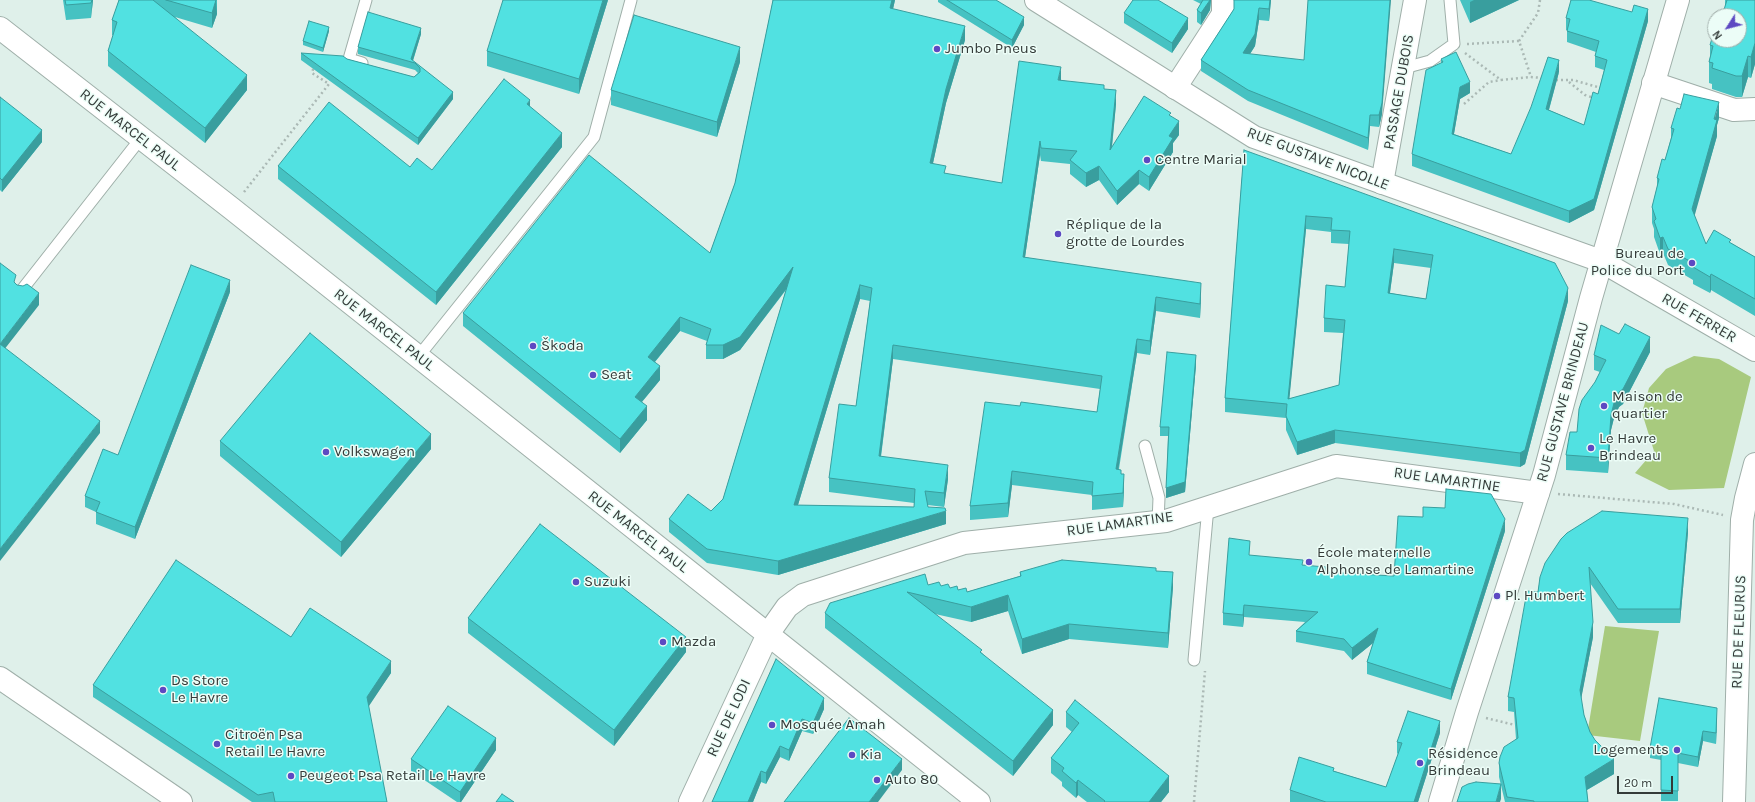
<!DOCTYPE html>
<meta charset="utf-8">
<style>
body{margin:0}
#map{position:relative;width:1755px;height:802px;overflow:hidden;background:#dff0ea;font-family:Karla,sans-serif}
canvas{display:block}
.north{position:absolute;left:1707px;top:8px;width:40px;height:40px;box-sizing:border-box;background:#ecfdf7;border:1px solid #a2afab;border-radius:50%;rotate:234deg;font-size:11px;font-weight:700;line-height:16px;text-align:center;color:#343b39}
.north::after{content:'';display:block;margin:auto;width:14px;height:18px;background:#5d49c2;clip-path:polygon(50% 0,100% 100%,50% 72%,0 100%)}
.scale{position:absolute;left:1617px;top:776px;width:56px;height:18px;box-sizing:border-box;border:2px solid #343b39;border-top:0;padding-left:5px;font-size:12px;line-height:14px;white-space:nowrap;color:#343b39;-webkit-text-stroke:3px #ecfdf7;paint-order:stroke}
</style>
<div id="map">
<canvas width="1755" height="802"></canvas>
<div class="north">N</div>
<div class="scale">20 m</div>
</div>
<script>
const ctx = document.querySelector('canvas').getContext('2d');
ctx.lineJoin = 'round';
function fillPath(path, color) { ctx.fillStyle = color; ctx.fill(path, 'evenodd'); }
const poly = rows => new Path2D(rows.map(r => 'M' + r).join(''));
function trace(path, color, width, dash) { ctx.strokeStyle = color; ctx.lineWidth = width; ctx.lineCap = dash ? 'butt' : 'round'; ctx.setLineDash(dash || []); ctx.stroke(path); }
function label(font, color, halo, rows, align = 'center') {
  ctx.font = font + ' Karla,sans-serif'; ctx.lineWidth = 3; ctx.setLineDash([]); ctx.textBaseline = 'middle'; ctx.strokeStyle = halo; ctx.fillStyle = color; for (const [text, x, y, turn = 0] of rows) {
    ctx.save(); ctx.translate(x, y); ctx.rotate((+turn || 0) * Math.PI / 180); ctx.textAlign = isNaN(turn) ? turn : align; if (halo) ctx.strokeText(text, 0, 0); ctx.fillText(text, 0, 0); ctx.restore();
  }
}
const green = poly([
 [1694,356,1719,359,1751,377,1724,488,1669,490,1635,473,1654,451,1642,413,1649,388,1666,369],
 [1605,626,1659,631,1640,741,1587,735]
]);
const path = poly([
 [1519,41,1538,13,1540,0],
 [1467,44,1519,41,1531,77],
 [1465,53,1501,80,1531,77,1543,78],
 [1556,80,1573,80,1601,88],
 [1569,82,1585,95,1594,98],
 [1464,104,1489,82,1501,80],
 [244,192,329,84,312,73,314,66],
 [1558,494,1674,504,1723,515],
 [1486,718,1515,725],
 [1194,802,1205,671]
]);
const service = poly([
 [362,63,349,59,366,0],
 [1404,68,1430,61,1454,44,1450,0],
 [21,291,141,138],
 [418,357,594,137,631,0],
 [1145,446,1159,498,1158,522],
 [1194,660,1208,507]
]);
const minor = poly([
 [0,28,231,208,979,802],
 [1653,83,1734,110,1755,109],
 [1175,88,1223,14,1223,0],
 [1382,183,1415,0],
 [0,678,181,802],
 [690,802,768,634,787,607,803,595,964,543,1166,521,1336,466,1538,493],
 [1734,802,1742,520,1746,498,1755,464]
]);
const tertiary = poly([
 [1036,0,1254,137,1601,261,1755,350],
 [1440,802,1467,712,1544,475,1591,298,1678,0]
]);
const wall = poly([
 [63,0,93,0,91,18,66,20],
 [119,0,217,0,217,14,212,28,175,17,247,90,205,143,108,66,108,51,113,35,112,35,112,20],
 [608,0,579,94,487,66,487,51],
 [773,0,895,0,893,9,965,40,946,103,933,163,946,174,1002,183,1061,80,1104,89,1116,104,1112,148,1171,116,1179,135,1173,143,1173,152,1149,191,1139,184,1117,205,1099,180,1086,187,1070,174,1070,164,1041,161,1040,155,1025,257,1201,297,1200,318,1156,311,1150,355,1137,353,1119,469,1121,474,1124,488,1123,507,1092,510,1092,495,1012,485,1008,517,970,520,970,506,1020,406,1097,412,1100,389,893,359,881,457,948,479,944,507,928,505,928,507,946,524,778,575,707,563,669,532,669,519,711,511,723,499,786,290,740,350,723,359,706,359,706,345,707,341,680,331,655,362,660,380,642,402,647,420,620,453,463,326,463,313,710,253,735,183],
 [860,299,870,301,856,406,829,478,829,492,914,503,914,507,798,505],
 [938,0,996,0,1024,25,1012,48,938,2],
 [1193,0,1211,0,1210,10,1201,25,1197,22,1197,10,1201,4],
 [1234,0,1271,0,1269,21,1259,20,1255,46,1250,54,1382,114,1379,127,1370,126,1368,150,1248,101,1201,71,1201,60,1234,9],
 [1460,0,1519,0,1470,23],
 [1725,0,1755,0,1755,64,1751,78,1748,77,1742,97,1736,97,1712,89,1712,84,1709,83,1709,62,1710,57,1710,45,1715,40,1725,7],
 [1124,13,1188,29,1172,53,1124,23],
 [1566,18,1648,21,1594,210,1569,223,1412,166,1412,154,1441,63,1441,59,1470,93,1460,99,1454,134,1511,154,1559,72,1549,110,1584,125,1598,94,1604,70,1595,67,1595,56,1596,52,1567,42,1567,30,1566,30],
 [329,31,323,52,303,45,303,41],
 [421,34,413,61,453,99,418,145,301,60,301,53,347,59,414,77,418,73,415,70,358,54,358,47],
 [740,62,717,137,611,105,611,90],
 [0,97,42,142,2,192,0,190],
 [530,107,562,147,436,305,278,179,278,166,410,167,432,170],
 [1680,109,1719,118,1717,125,1717,136,1694,215,1706,244,1731,243,1755,257,1755,316,1711,290,1710,293,1693,284,1693,280,1668,265,1663,253,1660,254,1654,237,1654,229,1652,223,1652,207,1657,187,1657,178,1665,160,1671,138,1671,128],
 [1244,150,1568,301,1525,464,1520,467,1335,443,1297,455,1286,430,1286,418,1225,412,1225,398],
 [1306,229,1331,232,1331,243,1349,244,1345,287,1324,318,1324,332,1343,333,1339,385,1289,399],
 [1394,263,1431,268,1426,299,1390,293],
 [230,292,135,539,96,524,96,512,85,507,85,496,118,455],
 [1650,352,1623,404,1619,407,1614,418,1611,430,1608,473,1566,470,1566,455,1577,432,1595,382,1600,372,1594,370,1594,355],
 [1196,365,1185,492,1166,498,1168,436,1160,436,1160,427],
 [220,441,431,449,341,557,220,456],
 [1505,531,1451,700,1367,674,1367,662,1373,643,1352,660,1344,651,1296,642,1296,631,1305,622,1244,617,1243,627,1223,625,1223,613,1250,556,1303,565,1326,572,1394,576],
 [1688,532,1680,623,1618,623,1590,583,1593,637,1581,698,1584,715,1590,732,1614,774,1587,790,1588,802,1505,802,1499,777,1499,763,1516,739,1514,712,1508,711,1508,697,1538,592,1540,577],
 [1156,571,1173,587,1168,648,1069,639,1022,654,1008,611,971,622,935,614,982,653,1053,725,1013,776,825,628,825,613,928,585,941,586,967,592,1020,576,1020,572],
 [468,618,686,652,614,746,468,633],
 [291,637,391,673,368,706,387,802,252,802,93,697,93,685],
 [776,659,824,709,813,734,802,731,789,761,780,757,766,784,761,782,753,802,712,802],
 [1066,712,1169,792,1161,802,1087,802,1078,795,1076,798,1062,786,1062,782,1051,773,1051,758,1072,732,1066,727],
 [1717,719,1716,744,1703,741,1698,767,1678,763,1678,801,1661,801,1661,760,1650,758,1650,748],
 [1440,733,1418,802,1290,802,1290,790,1334,771,1386,787,1398,754,1397,753,1397,742],
 [496,750,461,802,457,802,411,771,411,759]
]);
const shadedWall = poly([
 [92,0,93,0,91,18],
 [216,0,217,14,212,28,212,13],
 [603,0,608,0,579,94,579,79],
 [892,0,895,0,890,22,890,8],
 [1210,0,1211,0,1210,10,1201,25,1201,13],
 [1270,0,1271,0,1269,21,1269,9],
 [1390,0,1391,0,1382,114,1379,127,1379,115],
 [1474,0,1519,0,1470,23,1470,2],
 [1259,8,1259,20,1255,46,1243,65,1243,53],
 [1648,9,1648,21,1594,210,1569,223,1569,211],
 [1024,17,1024,25,1012,48,1012,40],
 [1188,18,1188,29,1172,53,1172,43],
 [965,26,965,40,946,103,930,177,930,163,946,89],
 [329,27,329,31,323,52,323,48],
 [421,28,421,34,412,63,411,59],
 [1755,43,1755,64,1751,78,1751,57],
 [740,47,740,62,717,137,717,122],
 [1748,56,1748,77,1742,97,1742,76],
 [1559,60,1559,72,1546,120,1546,109],
 [1061,67,1061,81,1058,80],
 [247,75,247,90,205,143,205,128],
 [1470,82,1470,93,1460,99,1452,145,1452,134,1460,87],
 [1116,90,1116,104,1110,164,1110,150],
 [453,92,453,99,418,145,418,138],
 [530,100,530,114,527,104],
 [1719,102,1719,118,1717,125,1717,136,1692,225,1692,209],
 [1370,115,1370,126,1368,150,1368,138],
 [1179,121,1179,135,1173,143,1173,152,1149,191,1149,177,1169,136],
 [42,130,42,142,2,192,2,180],
 [562,133,562,147,436,305,436,292],
 [1040,141,1040,155,1023,271,1023,257],
 [1099,166,1099,180,1086,187,1086,173],
 [1139,170,1139,184,1117,205,1117,191],
 [1306,216,1306,229,1288,413,1288,399],
 [1663,237,1663,253,1660,254,1660,238],
 [1394,249,1394,263,1388,306,1388,293],
 [793,267,793,280,740,350,723,359,723,345],
 [1711,274,1711,290,1710,293,1710,277],
 [230,280,230,292,135,539,135,527],
 [1201,283,1201,297,1200,318,1200,304],
 [860,285,860,299,794,518,794,505],
 [1568,288,1568,301,1525,464,1520,467,1520,453],
 [39,293,39,305,0,355,0,344],
 [1156,297,1156,311,1150,355,1150,341],
 [680,317,680,331,648,370,648,357],
 [1650,337,1650,352,1623,404,1619,407,1614,418,1611,430,1608,473,1608,458,1611,415,1614,403,1619,392],
 [1137,339,1137,353,1116,483,1116,469],
 [893,345,893,359,879,470,879,456],
 [1196,355,1196,365,1185,492,1166,498,1166,488],
 [660,366,660,380,635,410,635,397],
 [647,406,647,420,620,453,620,439],
 [100,421,100,433,0,561,0,549],
 [1335,430,1335,443,1297,455,1297,442],
 [431,434,431,449,341,557,341,542],
 [948,465,948,479,944,507,944,493],
 [1012,471,1012,485,1008,517,1008,503],
 [1124,474,1124,488,1123,507,1123,493],
 [946,511,946,524,778,575,778,561],
 [1688,518,1688,532,1680,623,1680,609],
 [1505,519,1505,531,1451,700,1451,689],
 [1173,572,1173,587,1168,648,1168,633],
 [1008,595,1008,611,971,622,971,607],
 [1244,605,1244,617,1243,627,1243,615],
 [1593,622,1593,637,1580,705,1580,690],
 [1069,624,1069,639,1022,654,1022,639],
 [1378,628,1378,639,1352,660,1352,648],
 [686,637,686,652,614,746,614,730],
 [391,661,391,673,367,709,367,697],
 [824,698,824,709,813,734,813,723],
 [1717,708,1717,719,1716,744,1716,733],
 [1053,710,1053,725,1013,776,1013,761],
 [802,719,802,731,789,761,789,750],
 [1440,721,1440,733,1418,802,1414,802],
 [1703,731,1703,741,1698,767,1698,757],
 [496,738,496,750,461,802,460,802,460,792],
 [780,746,780,757,766,784,766,773],
 [902,759,902,770,878,802,869,802],
 [1614,759,1614,774,1585,791,1585,777],
 [761,771,761,782,753,802,748,802],
 [1169,776,1169,792,1161,802,1149,802],
 [1078,780,1078,795,1076,798,1076,783],
 [1501,784,1501,799,1500,802,1496,802]
]);
const building = poly([
 [65,0,92,0,91,3,66,5,65,0],
 [119,0,153,0,247,75,205,128,108,51,117,22,112,20,119,0],
 [166,0,216,0,212,13,166,0],
 [503,0,603,0,579,79,487,51,503,0],
 [773,0,892,0,890,8,965,26,946,89,930,163,946,166,944,173,1002,183,1019,61,1061,67,1058,80,1104,85,1104,89,1116,90,1110,150,1144,96,1171,113,1169,115,1179,121,1169,136,1173,138,1149,177,1139,170,1117,191,1099,166,1086,173,1070,160,1077,151,1041,148,1040,141,1023,257,1201,283,1200,304,1156,297,1150,341,1137,339,1116,469,1121,470,1121,474,1124,474,1123,493,1092,496,1093,482,1012,471,1008,503,970,506,985,402,1020,406,1021,402,1097,412,1102,376,893,345,879,456,948,465,944,493,925,491,928,507,945,508,946,511,778,561,707,549,669,519,688,494,711,511,723,499,793,267,740,337,723,345,706,345,711,329,680,317,648,357,660,366,635,397,647,406,620,439,463,313,589,155,710,253,735,183,773,0],
 [860,285,872,288,856,406,839,404,829,478,915,489,914,507,794,505,860,285],
 [947,0,996,0,1024,17,1012,40,947,0],
 [1133,0,1158,0,1188,18,1172,43,1124,13,1133,0],
 [1203,0,1210,0,1201,13,1197,10,1203,0],
 [1234,0,1270,0,1269,9,1259,8,1255,34,1243,53,1304,60,1308,0,1390,0,1382,103,1379,115,1370,115,1368,138,1248,90,1201,60,1234,9,1234,0],
 [1571,0,1589,0,1632,12,1634,5,1648,9,1594,199,1569,211,1412,154,1426,70,1443,62,1441,59,1456,52,1470,82,1460,87,1452,134,1511,154,1531,107,1548,57,1559,60,1546,109,1584,125,1593,92,1598,94,1607,60,1595,56,1599,41,1567,31,1570,19,1566,18,1571,0],
 [1727,0,1755,0,1755,43,1751,57,1748,56,1742,76,1736,76,1712,68,1713,63,1709,62,1713,46,1710,45,1715,28,1715,40,1739,40,1739,16,1722,16,1727,0],
 [368,12,421,28,411,59,453,92,418,138,301,53,343,56,347,59,414,77,420,72,420,68,415,63,358,47,368,12],
 [634,15,740,47,717,122,611,90,634,15],
 [309,21,329,27,323,48,303,41,309,21],
 [504,79,530,100,527,104,562,133,436,292,278,166,329,102,410,167,417,158,432,170,504,79],
 [1684,94,1719,102,1714,119,1717,120,1692,209,1706,244,1714,230,1731,240,1729,242,1755,257,1755,299,1711,274,1710,277,1693,267,1695,264,1668,249,1663,237,1660,238,1654,221,1656,219,1652,207,1659,179,1657,178,1662,159,1665,160,1674,129,1671,128,1677,108,1680,109,1684,94],
 [0,97,42,130,2,180,0,178,0,97],
 [1244,150,1555,263,1568,288,1525,450,1520,453,1335,430,1297,442,1286,416,1287,404,1225,398,1244,150],
 [1306,216,1332,218,1331,230,1350,231,1345,287,1326,285,1324,318,1345,320,1339,385,1288,399,1306,216],
 [1394,249,1433,255,1426,299,1388,293,1394,249],
 [0,263,16,275,14,282,17,285,23,286,27,284,39,293,0,344,100,421,0,549,0,263],
 [191,265,230,280,135,527,96,512,100,502,85,496,103,449,118,455,191,265],
 [1625,324,1650,337,1623,389,1619,392,1614,403,1611,415,1608,458,1566,455,1570,432,1577,432,1579,409,1582,400,1595,382,1606,360,1594,355,1601,325,1619,334,1625,324],
 [310,333,431,434,341,542,220,441,310,333],
 [1167,352,1196,355,1185,482,1166,488,1169,427,1160,427,1167,352],
 [1446,489,1491,494,1505,519,1451,689,1367,662,1378,628,1352,648,1344,639,1296,631,1318,612,1244,605,1243,615,1223,613,1229,538,1250,541,1249,555,1303,560,1302,565,1326,567,1325,572,1394,576,1398,516,1423,517,1423,507,1445,508,1446,489],
 [1602,511,1688,518,1680,609,1618,609,1589,567,1593,622,1580,690,1584,715,1590,732,1595,740,1614,759,1585,777,1588,802,1534,802,1534,801,1507,797,1499,763,1500,757,1504,747,1518,738,1514,698,1508,697,1527,591,1538,592,1540,577,1545,563,1561,539,1567,533,1602,511],
 [540,524,686,637,614,730,468,618,540,524],
 [176,560,291,637,310,608,391,661,367,697,387,802,275,802,273,792,258,795,93,685,176,560],
 [1062,560,1156,568,1156,571,1173,572,1168,633,1069,624,1022,639,1008,595,971,607,907,592,982,650,980,652,1053,710,1013,761,825,613,830,603,925,574,928,585,939,582,941,586,948,584,950,588,957,586,958,590,966,588,967,592,1021,576,1020,572,1062,560],
 [776,659,824,698,813,723,802,719,789,750,780,746,766,773,761,771,748,802,712,802,776,659],
 [1659,698,1717,708,1716,733,1703,731,1698,757,1678,753,1678,791,1661,790,1661,750,1650,748,1659,698],
 [1075,700,1169,776,1149,802,1104,802,1105,801,1078,780,1076,783,1062,771,1064,768,1051,758,1079,723,1066,712,1075,700],
 [448,706,496,738,460,792,411,759,448,706],
 [1408,711,1440,721,1414,802,1326,802,1290,790,1299,757,1334,768,1333,771,1386,787,1402,743,1397,742,1408,711],
 [849,718,902,759,869,802,784,802,849,718],
 [1476,782,1501,784,1496,802,1457,802,1462,787,1468,784,1476,782],
 [502,794,514,802,496,802,502,794]
]);
const markers = [
 [937,49,4,"#5d49c2"],
 [1147,160,4,"#5d49c2"],
 [1058,234,4,"#5d49c2"],
 [1692,263,4,"#5d49c2"],
 [533,346,4,"#5d49c2"],
 [593,375,4,"#5d49c2"],
 [1604,406,4,"#5d49c2"],
 [1591,448,4,"#5d49c2"],
 [326,452,4,"#5d49c2"],
 [1309,562,4,"#5d49c2"],
 [576,582,4,"#5d49c2"],
 [1497,596,4,"#5d49c2"],
 [663,642,4,"#5d49c2"],
 [163,690,4,"#5d49c2"],
 [772,725,4,"#5d49c2"],
 [217,744,4,"#5d49c2"],
 [1677,750,4,"#5d49c2"],
 [852,755,4,"#5d49c2"],
 [1420,763,4,"#5d49c2"],
 [291,776,4,"#5d49c2"],
 [877,780,4,"#5d49c2"]
];
const poiNames = [
 ["Jumbo Pneus",945,49],
 ["Centre Marial",1155,160],
 ["Réplique de la",1066,225],
 ["grotte de Lourdes",1066,242],
 ["Bureau de",1684,254,"right"],
 ["Police du Port",1684,271,"right"],
 ["Škoda",541,346],
 ["Seat",601,375],
 ["Maison de",1612,397],
 ["quartier",1612,414],
 ["Le Havre",1599,439],
 ["Brindeau",1599,456],
 ["Volkswagen",334,452],
 ["École maternelle",1317,553],
 ["Alphonse de Lamartine",1317,570],
 ["Suzuki",584,582],
 ["Pl. Humbert",1505,596],
 ["Mazda",671,642],
 ["Ds Store",171,681],
 ["Le Havre",171,698],
 ["Mosquée Amah",780,725],
 ["Citroën Psa",225,735],
 ["Retail Le Havre",225,752],
 ["Logements",1669,750,"right"],
 ["Résidence",1428,754],
 ["Brindeau",1428,771],
 ["Kia",860,755],
 ["Peugeot Psa Retail Le Havre",299,776],
 ["Auto 80",885,780]
];
const streetNames = [
 ["PASSAGE DUBOIS",1399,92,-80],
 ["RUE MARCEL PAUL",130,130,38],
 ["RUE GUSTAVE NICOLLE",1318,159,21],
 ["RUE FERRER",1699,318,30],
 ["RUE MARCEL PAUL",384,330,38],
 ["RUE GUSTAVE BRINDEAU",1563,402,-75],
 ["RUE LAMARTINE",1447,480,8],
 ["RUE LAMARTINE",1120,524,-8],
 ["RUE MARCEL PAUL",638,532,38],
 ["RUE DE FLEURUS",1739,632,-88],
 ["RUE DE LODI",729,718,-65]
];
fillPath(green, '#a8ca7e');
trace(service, '#9fafa9', 13);
trace(minor, '#9fafa9', 24);
trace(tertiary, '#9fafa9', 24);
trace(path, '#abb9b5', 2.5, [2, 3]);
trace(service, '#fff', 11);
trace(minor, '#fff', 22);
trace(tertiary, '#fff', 22);
fillPath(wall, '#46c2c2');
fillPath(shadedWall, '#399e9e');
fillPath(building, '#51e1e1');
trace(building, '#399e9e', 1);
for (const [x, y, r, color] of markers) { const dot = new Path2D(); dot.arc(x, y, r, 0, 2 * Math.PI); ctx.fillStyle = color; ctx.fill(dot); trace(dot, '#ecfdf7', 1.5); }
label('15px', '#343b39', '#ecfdf7', poiNames, 'left');
label('15px', '#343b39', '#ecfdf7', streetNames);
</script>
